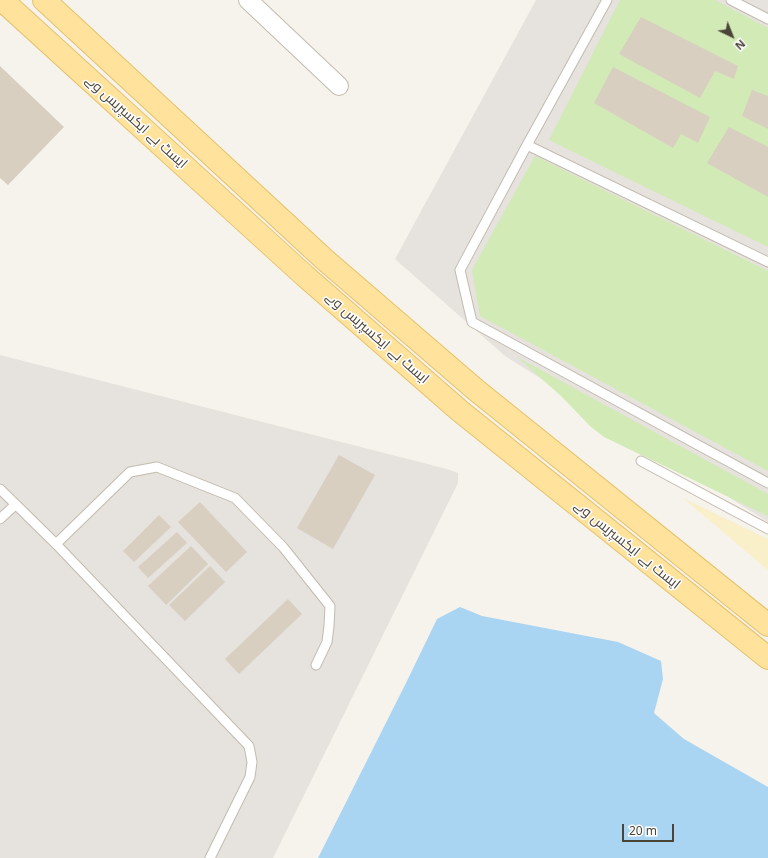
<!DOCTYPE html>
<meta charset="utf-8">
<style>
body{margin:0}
#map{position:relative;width:768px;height:858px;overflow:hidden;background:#f6f3ec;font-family:"Noto Sans",sans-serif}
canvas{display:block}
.north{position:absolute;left:712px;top:16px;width:40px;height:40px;-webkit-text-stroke:3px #fff;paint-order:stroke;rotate:137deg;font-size:11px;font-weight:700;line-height:16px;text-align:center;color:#4b4439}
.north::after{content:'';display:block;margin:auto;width:14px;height:18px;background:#4b4439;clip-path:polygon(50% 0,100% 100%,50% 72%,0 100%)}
.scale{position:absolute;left:622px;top:824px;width:52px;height:18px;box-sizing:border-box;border:2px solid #4b4439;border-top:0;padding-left:5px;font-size:12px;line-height:14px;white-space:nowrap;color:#4b4439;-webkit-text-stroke:3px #fff;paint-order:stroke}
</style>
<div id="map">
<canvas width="768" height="858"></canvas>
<div class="north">N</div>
<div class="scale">20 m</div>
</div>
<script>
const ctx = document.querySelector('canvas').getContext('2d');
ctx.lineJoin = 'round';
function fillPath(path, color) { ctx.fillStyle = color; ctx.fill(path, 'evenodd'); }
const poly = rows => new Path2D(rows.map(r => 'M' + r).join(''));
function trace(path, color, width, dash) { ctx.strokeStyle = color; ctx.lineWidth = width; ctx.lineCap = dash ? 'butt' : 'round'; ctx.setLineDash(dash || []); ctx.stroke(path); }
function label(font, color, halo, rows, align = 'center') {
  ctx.font = font + ' "Noto Sans",Cairo,sans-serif'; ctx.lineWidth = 3; ctx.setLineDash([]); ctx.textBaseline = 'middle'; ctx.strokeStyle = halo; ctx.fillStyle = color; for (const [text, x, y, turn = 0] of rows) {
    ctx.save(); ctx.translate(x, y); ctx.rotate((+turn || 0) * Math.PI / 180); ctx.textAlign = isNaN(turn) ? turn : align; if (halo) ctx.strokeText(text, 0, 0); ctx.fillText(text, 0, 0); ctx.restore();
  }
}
const industrial = poly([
 [536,0,768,0,768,522,505,356,395,259],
 [0,355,447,469,458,473,458,483,273,858,0,858]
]);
const green = poly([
 [620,0,715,0,768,28,768,247,549,140],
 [535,156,768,271,768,471,480,316,472,270],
 [517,357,768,494,768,516,604,437,590,426,561,396]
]);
const sand = poly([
 [683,498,768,539,768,570]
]);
const water = poly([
 [460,607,482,616,618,642,661,661,663,679,654,713,684,739,768,787,768,858,318,858,406,683,437,619]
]);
const building = poly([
 [641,17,738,66,734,79,715,71,700,98,619,54],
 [0,66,64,127,8,185,0,178],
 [613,67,710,117,698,143,681,134,673,148,594,103],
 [752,90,768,96,768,129,742,116],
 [729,127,768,147,768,197,707,163],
 [339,455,375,475,333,549,297,528],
 [200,502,247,552,226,572,178,522],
 [159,515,171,527,134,562,123,551],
 [177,532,187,543,148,578,138,567],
 [191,546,208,564,166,605,148,586],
 [210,566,225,582,185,621,169,605],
 [288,599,302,614,239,674,225,659]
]);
const service = poly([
 [607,0,527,145,460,270,472,322,768,483],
 [731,0,768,19],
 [527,145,768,262],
 [641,461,768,529],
 [0,489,56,544,249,746,252,762,250,777,210,858],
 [0,519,15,505],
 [56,544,130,472,157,467,235,498,283,547,330,606,329,626,327,642,316,665]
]);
const minor = poly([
 [248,0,339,86]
]);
const primary = poly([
 [2,0,305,276,460,411,768,658],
 [44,0,324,259,476,390,768,625]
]);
const streetNames = [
 ["ایسٹ بے ایکسپریس وے",136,122,42],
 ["ایسٹ بے ایکسپریس وے",377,338,41],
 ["ایسٹ بے ایکسپریس وے",627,545,39]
];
fillPath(industrial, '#e6e2dd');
fillPath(green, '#d2eab5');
fillPath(sand, '#f9efc9');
fillPath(water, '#a9d4f2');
fillPath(building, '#d8cfc1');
trace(service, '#c2bbae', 11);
trace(minor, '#c2bbae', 20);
trace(primary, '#e6c16a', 24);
trace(service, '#fff', 9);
trace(minor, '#fff', 18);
trace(primary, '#ffe39c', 22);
label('14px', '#4b4439', '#fff', streetNames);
</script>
